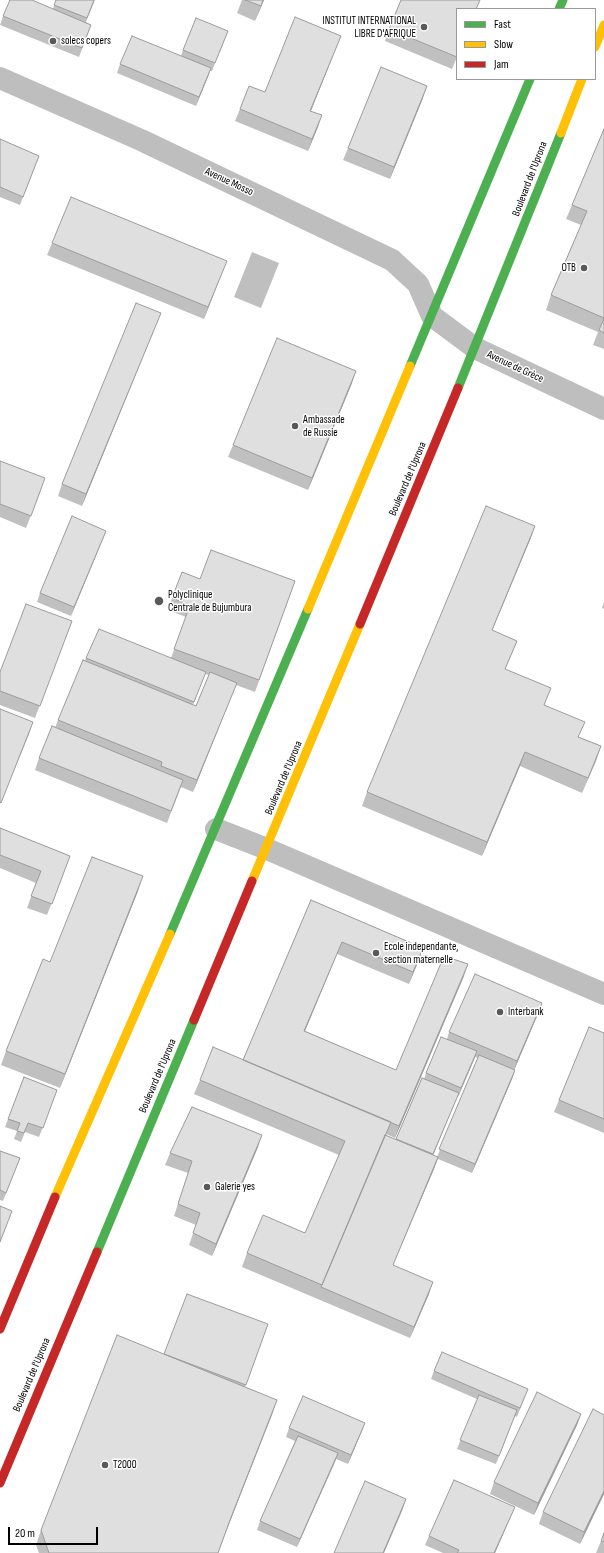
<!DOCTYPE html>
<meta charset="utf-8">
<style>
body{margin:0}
#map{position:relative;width:604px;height:1553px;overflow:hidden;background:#fff;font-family:"Sofia Sans Condensed",sans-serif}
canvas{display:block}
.legend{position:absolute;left:456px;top:8px;width:140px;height:72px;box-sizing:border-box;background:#fff;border:1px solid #999;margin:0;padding:5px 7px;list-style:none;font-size:12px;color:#000}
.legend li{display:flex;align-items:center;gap:8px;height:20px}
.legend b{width:20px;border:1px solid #999}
.scale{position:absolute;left:8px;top:1527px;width:90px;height:18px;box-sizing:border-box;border:2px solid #000;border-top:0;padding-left:5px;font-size:12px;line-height:14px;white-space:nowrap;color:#000;-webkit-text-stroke:3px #fff;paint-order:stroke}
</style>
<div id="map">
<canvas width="604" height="1553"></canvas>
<ul class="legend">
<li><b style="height:5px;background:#4caf50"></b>Fast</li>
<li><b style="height:5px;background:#ffc107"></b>Slow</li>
<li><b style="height:5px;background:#c62828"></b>Jam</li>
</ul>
<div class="scale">20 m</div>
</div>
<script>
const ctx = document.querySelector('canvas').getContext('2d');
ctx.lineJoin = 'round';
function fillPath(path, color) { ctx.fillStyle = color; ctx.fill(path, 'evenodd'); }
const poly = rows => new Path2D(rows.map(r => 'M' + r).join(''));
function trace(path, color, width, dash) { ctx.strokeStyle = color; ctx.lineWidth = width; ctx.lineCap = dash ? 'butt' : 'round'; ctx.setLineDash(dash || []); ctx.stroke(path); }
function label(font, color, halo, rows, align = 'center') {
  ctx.font = font + ' "Sofia Sans Condensed",sans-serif'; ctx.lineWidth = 3; ctx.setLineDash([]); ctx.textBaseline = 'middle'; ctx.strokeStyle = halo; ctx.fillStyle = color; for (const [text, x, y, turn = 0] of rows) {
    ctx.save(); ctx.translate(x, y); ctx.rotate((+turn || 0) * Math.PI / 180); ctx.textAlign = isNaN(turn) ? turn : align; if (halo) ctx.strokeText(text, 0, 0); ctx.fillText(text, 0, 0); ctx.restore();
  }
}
const water = poly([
 [252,252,279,263,261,308,234,297]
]);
const street = poly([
 [0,78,141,140,392,260,418,284,432,316,475,348,604,409],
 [216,829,267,849,604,994]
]);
const fast = poly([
 [559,9,563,0],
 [410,366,530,79],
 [458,388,561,133],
 [170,934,308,609],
 [97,1252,194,1020]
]);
const slow = poly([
 [595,47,604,25],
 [561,133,582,79],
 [308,609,410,366],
 [252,881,360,624],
 [55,1197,170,934]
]);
const jam = poly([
 [360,624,458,388],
 [194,1020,252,881],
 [0,1329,55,1197],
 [0,1483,97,1252]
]);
const wall = poly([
 [56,0,95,0,86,22,91,25,79,57,0,25,3,16,53,9],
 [242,0,264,0,255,21,237,13],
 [389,29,457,57,452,69,385,41],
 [228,31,212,71,210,71,196,106,117,73,120,64,181,56,183,50],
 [341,36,311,111,318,127,308,151,235,121,240,109,265,92],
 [423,98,390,179,343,160,348,148],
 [604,129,604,349,593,345,598,332,546,310,551,295,581,225,566,219,572,205],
 [0,139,39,156,20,205,0,197],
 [52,243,222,273,204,319,47,255],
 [161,313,82,506,58,496,62,484],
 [352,383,308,490,228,457,233,445],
 [0,461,41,490,26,528,0,517],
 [535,526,530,540,492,631,517,641,505,670,545,705,579,737,601,746,582,793,520,766,482,856,362,806,367,792],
 [106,531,71,616,37,602,40,593],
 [200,579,295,581,255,692,236,685,193,792,181,787,167,823,35,770,39,758,55,728,58,720,86,658,171,658,186,617,168,610,172,598],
 [205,674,209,675,196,706,193,705],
 [604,602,604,609,602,608],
 [72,621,35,718,0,705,0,672],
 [0,828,70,856,47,915,27,908,36,883,0,868],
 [138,891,60,1088,1,1065,6,1051,50,962],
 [311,900,423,948,409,984,337,954,305,1031,396,1070,464,976,395,1138,386,1134,386,1135,396,1140,422,1078,424,1079,426,1073,447,1039,449,1032,538,1014,514,1070,515,1070,512,1079,472,1173,438,1159,434,1169,393,1265,429,1294,410,1338,242,1267,247,1253,305,1233,339,1155,194,1094,200,1080,243,1060],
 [475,1057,478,1058,437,1157,433,1155,457,1097,458,1097],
 [604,1033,604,1133,554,1112,559,1100],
 [24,1077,57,1090,39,1137,25,1132,21,1142,14,1139,17,1131,5,1127],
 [258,1147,212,1256,189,1245,196,1225,174,1216,188,1173,165,1165,170,1153],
 [0,1151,20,1158,3,1201,0,1200],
 [268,1324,245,1387,277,1400,218,1553,39,1553,36,1545,41,1530,164,1354],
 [434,1371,528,1389,517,1417,515,1416,496,1464,457,1449,477,1399,431,1379],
 [581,1414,577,1425,534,1515,490,1494,494,1482],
 [365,1423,348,1464,336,1459,297,1547,257,1530,260,1521,295,1441,286,1437,289,1428],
 [604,1494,580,1544,539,1524,543,1512],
 [515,1507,511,1516,495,1553,443,1553,425,1545,429,1536],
 [604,1533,604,1553,596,1553,601,1541]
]);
const shadedWall = poly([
 [263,0,264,0,255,21],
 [341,36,336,48,306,123,310,111],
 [211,68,208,77,196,106,199,97],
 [427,86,423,98,390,179,394,167],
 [322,115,318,127,308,151,312,139],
 [227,261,222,273,204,319,208,307],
 [161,313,156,325,82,506,86,494],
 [356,371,352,383,308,490,312,478],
 [535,526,530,540,486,645,492,630],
 [106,531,103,539,71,616,74,607],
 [237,683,232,695,193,792,197,780],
 [33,722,29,734,0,805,1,803],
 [601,746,596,761,582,793,588,778],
 [525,752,520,766,482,856,487,842],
 [143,876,138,891,60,1088,65,1074],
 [342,942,337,954,300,1043,304,1031],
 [423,948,419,960,409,984,413,972],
 [468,964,464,976,395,1138,399,1126],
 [542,1003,538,1014,513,1073,517,1061],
 [477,1051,474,1060,458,1097,461,1088],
 [515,1070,512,1079,472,1173,475,1164],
 [459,1093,455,1102,430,1163,433,1154],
 [262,1135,258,1147,212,1256,216,1244],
 [438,1157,434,1169,388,1277],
 [433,1282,429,1294,410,1338,414,1327],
 [277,1400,272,1415,225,1534,230,1520],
 [581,1414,577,1425,534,1515,538,1503],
 [365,1423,362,1431,348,1464,351,1455],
 [338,1453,335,1462,297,1547,300,1539],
 [604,1491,604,1494,580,1544,584,1532],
 [406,1499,402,1511,384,1553,383,1553],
 [515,1507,511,1516,495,1553,494,1553]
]);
const building = poly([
 [10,0,32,0,91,25,82,48,3,16,10,0],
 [56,0,94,0,87,18,54,5,56,0],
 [245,0,263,0,261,6,245,0],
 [401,0,480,0,476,9,457,9,457,57,389,29,401,0],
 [295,17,341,36,310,111,322,115,312,139,240,109,249,86,265,92,295,17],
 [196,18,228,31,215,63,183,50,196,18],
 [132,36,211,68,199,97,120,64,132,36],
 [381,67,427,86,394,167,348,148,381,67],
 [604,129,604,318,551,295,587,211,572,205,604,129],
 [0,139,39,156,23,197,0,187,0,139],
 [71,197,227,261,208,307,52,243,71,197],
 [136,303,161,313,86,494,62,484,136,303],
 [604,319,604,333,599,330,604,319],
 [277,338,356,371,312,478,233,445,277,338],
 [0,461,45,478,31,516,0,504,0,461],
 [486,506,535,526,492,630,517,641,505,669,551,688,544,705,585,722,578,737,601,746,588,778,525,752,487,842,367,792,486,506],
 [72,516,106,531,74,607,40,593,72,516],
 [211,550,295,581,259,680,174,649,190,605,172,598,182,572,200,579,211,550],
 [26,604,72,621,40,706,0,691,0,672,26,604],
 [99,629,206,672,194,702,86,658,99,629],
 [83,660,196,706,210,672,237,683,197,780,161,766,162,762,58,720,83,660],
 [0,709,33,722,1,803,0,802,0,709],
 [52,726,183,780,171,811,39,758,52,726],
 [0,828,70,856,52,904,31,896,41,871,0,855,0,828],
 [92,857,143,876,65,1074,6,1051,43,959,50,962,92,857],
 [311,900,423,948,413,972,342,942,304,1031,396,1070,444,956,468,964,399,1126,243,1060,311,900],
 [475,974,542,1003,517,1061,449,1032,475,974],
 [589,1027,604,1033,604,1119,559,1100,589,1027],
 [441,1037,477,1051,461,1088,426,1073,441,1037],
 [213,1047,391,1122,322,1285,247,1253,263,1215,305,1233,345,1141,200,1080,213,1047],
 [479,1055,515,1070,475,1164,439,1149,479,1055],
 [24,1077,57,1090,43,1128,28,1123,24,1133,17,1131,20,1123,8,1119,24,1077],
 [422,1078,459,1093,433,1154,396,1139,422,1078],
 [192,1107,262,1135,216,1244,193,1233,200,1213,178,1204,192,1161,170,1153,192,1107],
 [385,1135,438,1157,393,1265,433,1282,414,1327,321,1287,385,1135],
 [0,1151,20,1158,6,1193,0,1190,0,1151],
 [0,1206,12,1211,0,1242,0,1206],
 [187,1294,268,1324,246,1385,164,1354,187,1294],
 [117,1335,277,1400,230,1520,218,1553,49,1553,41,1530,117,1335],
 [442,1352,528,1389,520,1408,434,1371,442,1352],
 [537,1392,581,1414,538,1503,494,1482,537,1392],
 [479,1395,517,1410,499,1456,460,1440,479,1395],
 [303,1396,365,1423,351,1455,289,1428,303,1396],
 [593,1409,604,1415,604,1491,584,1532,543,1512,593,1409],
 [298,1436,338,1453,300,1539,260,1521,298,1436],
 [454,1480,515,1507,494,1553,457,1553,459,1550,429,1536,454,1480],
 [365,1481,406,1499,383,1553,334,1553,365,1481],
 [604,1533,604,1542,601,1541,604,1533]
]);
const markers = [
 [424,27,4,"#595959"],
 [53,41,4,"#595959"],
 [584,268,4,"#595959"],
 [295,426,4,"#595959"],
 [159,601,5,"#595959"],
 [376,953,4,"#595959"],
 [500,1012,4,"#595959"],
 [207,1187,4,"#595959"],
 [105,1465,4,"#595959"]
];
const poiNames = [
 ["INSTITUT INTERNATIONAL",416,21,"right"],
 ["LIBRE D'AFRIQUE",416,34,"right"],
 ["solecs copers",61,41],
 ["OTB",576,268,"right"],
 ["Ambassade",303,420],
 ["de Russie",303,433],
 ["Polyclinique",168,595],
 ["Centrale de Bujumbura",168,608],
 ["Ecole independante,",384,947],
 ["section maternelle",384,960],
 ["Interbank",508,1012],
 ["Galerie yes",215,1187],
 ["T2000",113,1465]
];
const streetNames = [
 ["Boulevard de l'Uprona",530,179,-69],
 ["Avenue Mosso",229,182,25],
 ["Avenue de Grèce",515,367,25],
 ["Boulevard de l'Uprona",408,479,-67],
 ["Boulevard de l'Uprona",284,778,-67],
 ["Boulevard de l'Uprona",158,1076,-67],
 ["Boulevard de l'Uprona",32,1375,-67]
];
fillPath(water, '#bfbfbf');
trace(street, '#bebebe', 22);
trace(fast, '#4caf50', 9);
trace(slow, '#ffc107', 9);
trace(jam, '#c62828', 9);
fillPath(wall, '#c0c0c0');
fillPath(shadedWall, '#9c9c9c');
fillPath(building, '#dfdfdf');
trace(building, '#9c9c9c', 1);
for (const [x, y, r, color] of markers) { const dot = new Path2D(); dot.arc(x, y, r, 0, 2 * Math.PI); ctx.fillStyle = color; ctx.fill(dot); trace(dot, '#fff', 1.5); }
label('11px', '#000', '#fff', poiNames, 'left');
label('11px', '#000', '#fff', streetNames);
</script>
